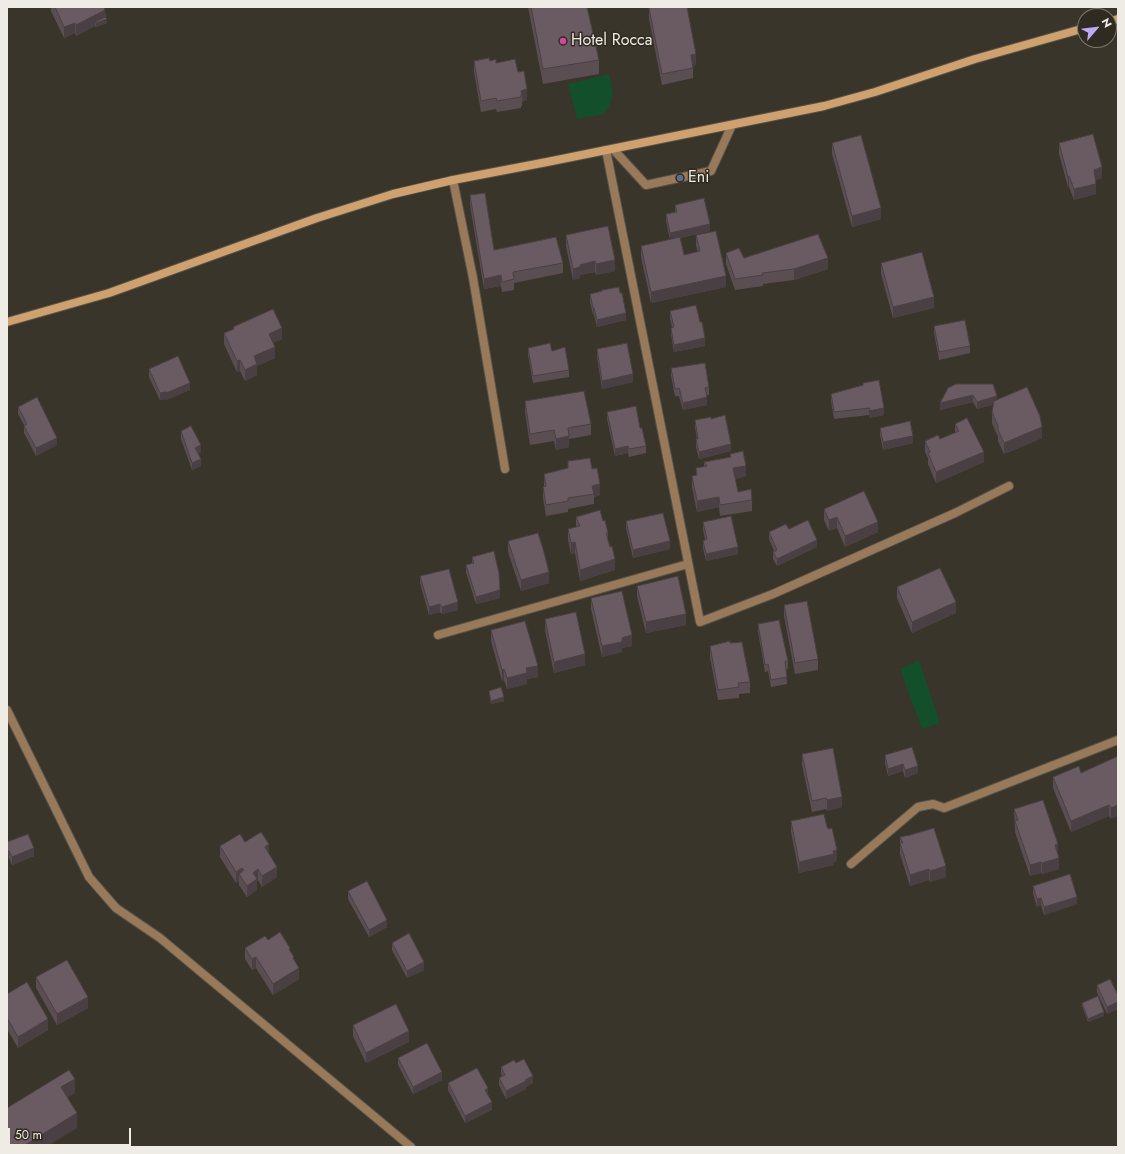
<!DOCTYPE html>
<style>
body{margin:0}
#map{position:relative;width:1125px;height:1154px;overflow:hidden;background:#3a352a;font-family:Jost,sans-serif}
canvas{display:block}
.frame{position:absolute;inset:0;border:8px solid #efece5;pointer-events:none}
.north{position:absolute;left:1077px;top:8px;width:40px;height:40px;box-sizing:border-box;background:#302b20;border:1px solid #7c786f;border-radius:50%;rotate:62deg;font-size:11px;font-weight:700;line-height:16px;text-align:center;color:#efece5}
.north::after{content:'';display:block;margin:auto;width:14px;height:18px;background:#bbaaf6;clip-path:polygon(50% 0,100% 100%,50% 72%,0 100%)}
.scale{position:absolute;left:8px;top:1128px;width:123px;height:18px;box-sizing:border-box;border:2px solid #efece5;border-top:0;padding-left:5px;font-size:12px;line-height:14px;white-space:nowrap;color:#efece5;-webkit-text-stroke:3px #302b20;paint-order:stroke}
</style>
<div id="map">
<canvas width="1125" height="1154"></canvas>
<div class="frame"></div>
<div class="north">N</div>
<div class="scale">50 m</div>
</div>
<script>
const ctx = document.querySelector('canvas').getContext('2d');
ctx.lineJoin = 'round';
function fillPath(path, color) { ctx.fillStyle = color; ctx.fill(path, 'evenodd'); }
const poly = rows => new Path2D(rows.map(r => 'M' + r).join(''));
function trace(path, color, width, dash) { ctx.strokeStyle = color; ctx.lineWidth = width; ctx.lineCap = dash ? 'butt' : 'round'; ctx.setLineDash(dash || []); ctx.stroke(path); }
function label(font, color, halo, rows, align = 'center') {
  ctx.font = font + ' Jost,sans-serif'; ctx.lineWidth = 3; ctx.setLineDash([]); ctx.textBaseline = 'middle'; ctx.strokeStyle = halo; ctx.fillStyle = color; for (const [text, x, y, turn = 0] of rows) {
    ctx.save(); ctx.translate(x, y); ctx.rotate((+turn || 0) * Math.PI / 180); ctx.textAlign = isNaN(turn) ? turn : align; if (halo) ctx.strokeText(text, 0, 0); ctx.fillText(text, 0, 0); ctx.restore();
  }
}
const green = poly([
 [609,74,613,93,610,105,606,111,600,115,577,119,568,84],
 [919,660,940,723,922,729,900,669]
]);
const service = poly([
 [613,149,646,185,711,171,732,125]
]);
const minor = poly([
 [606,150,700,622,773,594,955,513,1009,486],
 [453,180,473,278,505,469],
 [438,635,688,564],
 [7,710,89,877,116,908,160,938,411,1147],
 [851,864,918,807,933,804,944,808,1118,740]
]);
const secondary = poly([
 [1109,22,1118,19],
 [7,322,109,293,317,218,393,194,453,180,547,162,824,106,875,92,975,59,1085,28]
]);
const wall = poly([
 [51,7,104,7,107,23,96,27,95,26,76,36,75,33,64,38,51,11],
 [528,7,587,7,599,60,599,74,543,84],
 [649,8,696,65,693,65,693,78,662,85,649,19],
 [474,61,490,61,518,72,527,100,522,102,522,106,521,106,521,108,497,112,496,109,481,112,474,72],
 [832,143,881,219,852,227,832,154],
 [1059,143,1102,178,1096,180,1096,194,1074,200,1069,187,1068,187,1059,154],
 [470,195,494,250,563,263,563,273,514,283,514,290,502,292,501,286,484,289,470,205],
 [675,205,710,231,680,238,684,255,698,252,696,246,696,235,726,287,651,303,641,257,641,246,670,240,666,221,666,214,675,212],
 [566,235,615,271,596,275,595,272,580,275,580,278,573,280,566,246],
 [726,253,744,258,828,269,794,280,763,284,763,286,735,290,726,264],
 [881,263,934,308,893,318,881,274],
 [620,293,626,320,597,327,594,315,593,315,590,302,590,294],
 [670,311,705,346,674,352,671,335,671,328,672,328,670,318],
 [934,326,970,346,970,353,939,360,934,333],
 [233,327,282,339,273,343,275,358,257,366,257,375,245,381,240,371,237,372,224,344,224,333,233,329],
 [528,348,552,351,569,370,569,377,533,383,528,355],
 [597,349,633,382,602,389,597,357],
 [671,368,709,387,709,395,706,395,707,405,683,410,679,396,675,396,671,376],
 [149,369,190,390,166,400,166,399,160,400,149,377],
 [863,383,884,415,869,418,869,415,834,419,831,401,831,394,863,385],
 [948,388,997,400,1042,438,1004,454,998,441,998,437,992,423,992,412,994,404,977,409,973,402,940,410],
 [525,401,591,424,591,435,569,439,569,447,556,450,554,441,530,445,525,412],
 [18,407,57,445,36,456,24,433,24,425,18,414],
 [607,412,640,428,646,446,646,453,629,457,628,453,615,456,607,419],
 [711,419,731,451,699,459,696,447,696,439,697,439,695,428,695,420],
 [955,424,984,462,936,483,928,464,928,458,925,452,925,441,940,439,955,433],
 [880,428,913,443,883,450,880,435],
 [181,431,201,452,198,454,201,466,192,470,181,439],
 [730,454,746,476,735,479,738,492,752,500,752,511,720,516,719,507,697,512,692,487,692,476,696,475,696,468,704,467,704,462,730,457],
 [568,461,592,469,600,495,594,497,594,504,568,509,568,512,546,516,543,498,543,487,544,487,544,474,568,468],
 [824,509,878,532,845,547,837,528,829,531,824,520],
 [576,517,603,521,608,533,608,541,615,570,580,581,575,553,571,554,568,540,568,529,576,527],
 [626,521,670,549,633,558,626,528],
 [703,522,738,554,706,561,703,548,703,541,705,539,703,530],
 [789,529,817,547,777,566,773,559,773,552,774,551,769,539,769,532],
 [508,541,549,583,521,591,508,552],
 [472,557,500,598,476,604,466,572,466,565,472,563],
 [420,576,458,610,442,614,440,612,429,615,420,583],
 [637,586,686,625,646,633,637,596],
 [897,587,956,613,912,633,897,598],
 [591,598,632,646,622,648,622,652,602,657,591,609],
 [784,605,818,659,818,670,795,674,784,616],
 [545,619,585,665,554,673,545,630],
 [758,624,788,661,788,669,786,669,787,684,771,687,768,671,765,672,758,631],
 [491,630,538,677,527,679,527,684,507,689,504,680,502,681,491,641],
 [730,643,750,682,750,693,739,694,739,698,718,700,710,657,710,646],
 [489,691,504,701,491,704,489,694],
 [802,754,842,807,827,811,826,809,812,812,802,765],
 [885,755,918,766,918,773,905,778,903,771,888,776,885,763],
 [1118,756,1111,819,1109,816,1071,832,1053,788,1053,777,1081,773],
 [1014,809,1058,853,1059,869,1042,874,1041,873,1030,876,1015,832],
 [791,821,827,827,837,861,834,862,834,865,799,873,791,832],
 [900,837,946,877,930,882,929,880,910,886,900,854],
 [7,842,34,856,12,865,9,858],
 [245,842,269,853,277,877,262,887,258,880,257,881,257,890,247,897,239,885,239,881,236,883,220,857,220,846],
 [1033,886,1077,904,1044,915,1041,905,1037,907,1033,894],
 [348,891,387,927,369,937,348,899],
 [268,940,290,951,294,960,299,979,273,995,256,968,252,970,245,959,245,948],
 [392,943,424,970,407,978,392,950],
 [36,977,88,1008,57,1025,36,988],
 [1097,985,1118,995,1118,1009,1107,1014,1097,992],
 [7,994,48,1030,18,1048,7,1029],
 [1082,1003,1104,1016,1088,1022,1082,1006],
 [353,1025,409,1042,366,1063,353,1036],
 [398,1058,442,1080,413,1094,398,1065],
 [516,1063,533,1083,526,1087,526,1089,506,1099,499,1085,499,1078,502,1076,501,1074,501,1067],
 [448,1083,488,1095,492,1110,465,1123,448,1090]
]);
const shadedWall = poly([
 [105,10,105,19,107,19,107,23,96,27,96,23,95,22,95,26,76,36,76,25],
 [75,23,75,33,64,38,64,27],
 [696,54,696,65,691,66,691,55],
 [527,89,527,100,522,102,522,95,521,91],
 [1102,167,1102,178,1094,181,1094,170],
 [1069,176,1069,187,1068,187,1068,177],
 [1096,184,1096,194,1074,200,1074,189],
 [881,208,881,219,852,227,852,216],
 [710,224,710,231,670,240,670,233],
 [828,258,828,269,794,280,794,269],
 [615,260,615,271,596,275,596,264],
 [595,261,595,272,580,275,580,278,573,280,573,269,580,265],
 [501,275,501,286,484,289,484,279],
 [726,276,726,287,651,303,651,292],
 [934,297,934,308,893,318,893,307],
 [593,308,594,308,594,315,593,315],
 [626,313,626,320,597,327,597,320],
 [282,328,282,339,269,345,269,334],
 [705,338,705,346,674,352,674,345],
 [275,347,275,358,257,366,257,375,245,381,245,370,254,356],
 [240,360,240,371,237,372,237,361],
 [633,374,633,382,602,389,602,381],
 [190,383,190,390,166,400,166,393],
 [166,392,166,399,160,400,160,393],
 [973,395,973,402,940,410,940,403],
 [997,396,997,404,977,409,977,402],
 [707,397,707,405,683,410,683,403],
 [884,408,884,415,869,418,869,411],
 [1042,427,1042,438,1004,454,1004,443],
 [569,436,569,447,556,450,556,439],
 [913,436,913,443,883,450,883,442],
 [57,438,57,445,36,456,36,448],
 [731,444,731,451,699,459,699,452],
 [201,445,201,452,195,455,195,448],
 [628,446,628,453,615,456,615,449],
 [984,452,984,462,936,483,936,472],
 [201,459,201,466,192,470,192,463],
 [746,466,746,476,733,479,733,468],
 [600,484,600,495,594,497,594,494,592,486],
 [719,497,719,507,697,512,697,501],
 [837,517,837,528,829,531,829,520],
 [878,522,878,532,845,547,845,536],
 [817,540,817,547,777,566,777,559],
 [670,541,670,549,633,558,633,550],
 [575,542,575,553,571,554,571,543],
 [738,547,738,554,706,561,706,554],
 [615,559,615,570,580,581,580,570],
 [549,572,549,583,521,591,521,580],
 [500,590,500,598,476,604,476,597],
 [458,602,458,610,442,614,442,607],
 [956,602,956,613,912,633,912,622],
 [440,604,440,612,429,615,429,607],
 [686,614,686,625,646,633,646,622],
 [632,635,632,646,622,648,622,652,602,657,602,646,622,638],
 [585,654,585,665,554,673,554,662],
 [538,666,538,677,527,679,527,684,507,689,507,678,526,668],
 [504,669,504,680,502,681,502,670],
 [504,697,504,701,491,704,491,701],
 [903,764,903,771,888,776,888,769],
 [918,766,918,773,905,778,905,770],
 [842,797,842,807,827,811,827,800],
 [1109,805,1109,816,1071,832,1071,821],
 [1118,805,1118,816,1111,819,1111,808],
 [269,844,269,855,265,847],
 [1058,844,1058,855,1055,845],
 [34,848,34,856,12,865,12,857],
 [837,850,837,861,834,862,834,865,799,873,799,862],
 [7,851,9,851,9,858,7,859],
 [1059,858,1059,869,1042,874,1042,863],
 [1041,862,1041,873,1030,876,1030,865],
 [946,866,946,877,930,882,930,871],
 [277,867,277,877,262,887,262,876],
 [242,868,242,879,239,874,239,881,236,883,236,872],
 [258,869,258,880,257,881,257,890,247,897,247,886,253,873],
 [929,869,929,880,910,886,910,875],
 [1077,897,1077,904,1044,915,1044,907],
 [1041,898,1041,905,1037,907,1037,899],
 [387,920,387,927,369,937,369,930],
 [256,957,256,968,252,970,252,959],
 [424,962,424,970,407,978,407,971],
 [299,968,299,979,273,995,273,984],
 [88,997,88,1008,57,1025,57,1014],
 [1118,1002,1118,1009,1107,1014,1107,1007],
 [1104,1012,1104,1016,1088,1022,1088,1019],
 [48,1019,48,1030,18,1048,18,1037],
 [409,1031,409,1042,366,1063,366,1053],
 [442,1072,442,1080,413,1094,413,1087],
 [533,1076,533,1083,526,1087,526,1089,506,1099,506,1091],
 [75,1079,75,1093,61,1101,61,1087],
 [488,1088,488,1095,485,1090],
 [492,1102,492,1110,465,1123,465,1116],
 [77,1113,77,1128,46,1147,22,1147]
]);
const building = poly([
 [55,7,104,7,105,10,76,25,75,23,64,27,55,7],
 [531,7,587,7,599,60,543,69,531,7],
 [653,7,687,7,696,54,691,55,693,68,662,74,649,8,653,7],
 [105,17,107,19,96,23,95,22,105,17],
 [489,58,490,61,496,59,496,63,515,59,518,72,524,71,527,89,521,91,522,95,521,95,521,97,497,101,496,98,481,101,474,61,489,58],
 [1093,134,1102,167,1094,170,1096,184,1074,189,1069,176,1068,177,1059,143,1093,134],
 [861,135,881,208,852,216,832,143,861,135],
 [485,193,494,250,556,237,563,263,513,272,514,279,502,282,501,275,484,279,470,195,485,193],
 [704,198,710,224,670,233,666,214,677,212,675,205,704,198],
 [608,226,615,260,596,264,595,261,580,265,580,267,573,269,566,235,608,226],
 [716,231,726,276,651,292,641,246,680,237,684,255,700,251,696,235,716,231],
 [818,234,828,258,794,269,762,273,763,275,735,279,726,253,739,248,744,258,818,234],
 [922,252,934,297,893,307,881,263,922,252],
 [619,287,620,293,622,293,626,313,597,320,594,308,593,308,590,294,602,291,602,290,619,287],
 [696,305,700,322,702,322,705,338,674,345,671,328,674,327,670,311,696,305],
 [273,309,282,328,269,334,275,347,254,356,257,364,245,370,240,360,237,361,224,333,234,329,233,327,273,309],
 [965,320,970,346,939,352,934,326,965,320],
 [550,343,552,351,565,347,569,370,533,376,528,348,550,343],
 [627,343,633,374,602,381,597,349,627,343],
 [178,356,190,383,166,393,166,392,160,393,149,369,178,356],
 [705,363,709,387,705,388,707,397,683,403,679,388,675,389,671,368,705,363],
 [879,380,884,408,869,411,870,408,834,412,831,394,863,385,863,383,879,380],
 [956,384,993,384,997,396,977,402,973,395,940,403,948,388,956,384],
 [1027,387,1040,416,1042,427,1004,443,998,430,998,426,992,412,994,401,1027,387],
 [584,391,591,424,568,428,569,436,556,439,554,430,530,434,525,401,584,391],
 [37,397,57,438,36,448,24,426,27,424,18,407,37,397],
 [636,406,640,428,642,428,646,446,629,449,628,446,615,449,607,412,636,406],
 [725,415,731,444,699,452,696,439,698,439,695,420,711,417,711,419,725,415],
 [967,418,984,452,936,472,928,453,930,452,925,441,938,435,940,439,959,431,955,424,967,418],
 [910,421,913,436,883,442,880,428,910,421],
 [191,426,201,445,195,448,201,459,192,463,181,431,191,426],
 [743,451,746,466,733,468,738,492,751,489,752,500,720,505,719,497,697,501,692,476,697,475,696,468,707,466,704,462,731,457,730,454,743,451],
 [590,458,592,469,597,468,600,484,592,486,594,494,568,498,568,501,546,505,543,487,546,486,544,474,568,468,568,461,590,458],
 [864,491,878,522,845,536,837,517,829,520,824,509,864,491],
 [600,510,603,521,605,520,608,533,606,533,610,547,612,546,615,559,580,570,575,542,571,543,568,529,580,526,576,517,600,510],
 [663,513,670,541,633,550,626,521,663,513],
 [731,516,738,547,706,554,703,541,707,539,703,522,731,516],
 [808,520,817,540,777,559,773,552,777,550,769,532,786,524,789,529,808,520],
 [538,533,544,552,549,572,521,580,508,541,538,533],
 [494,551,499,573,500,590,476,597,466,565,474,563,472,557,494,551],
 [940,568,956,602,912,622,897,587,940,568],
 [449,569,458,602,442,607,440,604,429,607,420,576,449,569],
 [678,576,686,614,646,622,637,586,678,576],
 [622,591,632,635,622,638,622,642,602,646,591,598,622,591],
 [807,601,818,659,795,663,784,605,807,601],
 [576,612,585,654,554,662,545,619,576,612],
 [779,620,788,661,785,661,787,677,771,680,768,664,765,665,758,624,779,620],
 [525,621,538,666,526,668,527,673,507,678,504,669,502,670,491,630,525,621],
 [730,641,730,643,742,642,750,682,738,683,739,687,718,690,710,646,730,641],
 [501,687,504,697,491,701,489,691,501,687],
 [912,747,918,766,905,770,903,764,888,769,885,755,912,747],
 [833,748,842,797,827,800,826,798,812,801,802,754,833,748],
 [1118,756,1118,805,1111,808,1109,805,1071,821,1053,777,1079,766,1081,773,1118,756],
 [1043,800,1058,844,1055,845,1059,858,1042,863,1041,862,1030,865,1015,821,1018,820,1014,809,1043,800],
 [824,814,827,827,828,827,828,829,832,828,837,850,833,851,834,854,799,862,791,821,824,814],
 [934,828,946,866,930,871,929,869,910,875,900,843,903,843,900,837,910,835,934,828],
 [261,832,269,844,265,847,277,867,262,876,258,869,253,873,257,879,247,886,239,874,244,870,242,868,236,872,220,846,240,834,245,842,261,832],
 [28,834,34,848,12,857,9,851,7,851,7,842,28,834],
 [1070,874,1077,897,1044,907,1041,898,1037,899,1033,886,1070,874],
 [367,881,387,920,369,930,348,891,367,881],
 [280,932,290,948,289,949,294,957,293,958,299,968,273,984,256,957,252,959,245,948,265,936,268,940,280,932],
 [409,933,424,962,407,971,392,943,409,933],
 [67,960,88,997,57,1014,36,977,67,960],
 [1110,979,1118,995,1118,1002,1107,1007,1097,985,1110,979],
 [27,982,48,1019,18,1037,7,1018,7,994,27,982],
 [1098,996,1104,1012,1088,1019,1082,1003,1098,996],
 [396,1004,409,1031,366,1053,353,1025,396,1004],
 [427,1043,442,1072,413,1087,398,1058,427,1043],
 [524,1059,533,1076,525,1080,526,1081,506,1091,499,1078,505,1075,501,1067,514,1060,516,1063,524,1059],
 [477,1068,488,1088,485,1090,492,1102,465,1116,448,1083,477,1068],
 [69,1070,75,1079,61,1087,77,1113,22,1147,7,1147,7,1108,69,1070]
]);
const markers = [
 [563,41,4,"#d1479c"],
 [680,178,4,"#5c6f8a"]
];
const poiNames = [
 ["Hotel Rocca",571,41],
 ["Eni",688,178]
];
fillPath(green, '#124f2a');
trace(service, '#575248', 10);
trace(minor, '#575248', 10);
trace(secondary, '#575248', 10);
trace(service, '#987a5b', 8);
trace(minor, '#987a5b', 8);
trace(secondary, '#cfa16e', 8);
fillPath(wall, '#5a4e53');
fillPath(shadedWall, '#4a4044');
fillPath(building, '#695b61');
trace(building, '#4a4044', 1);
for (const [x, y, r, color] of markers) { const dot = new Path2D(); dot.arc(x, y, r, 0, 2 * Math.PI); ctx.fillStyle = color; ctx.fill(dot); trace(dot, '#302b20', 1.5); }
label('16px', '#efece5', '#302b20', poiNames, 'left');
</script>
